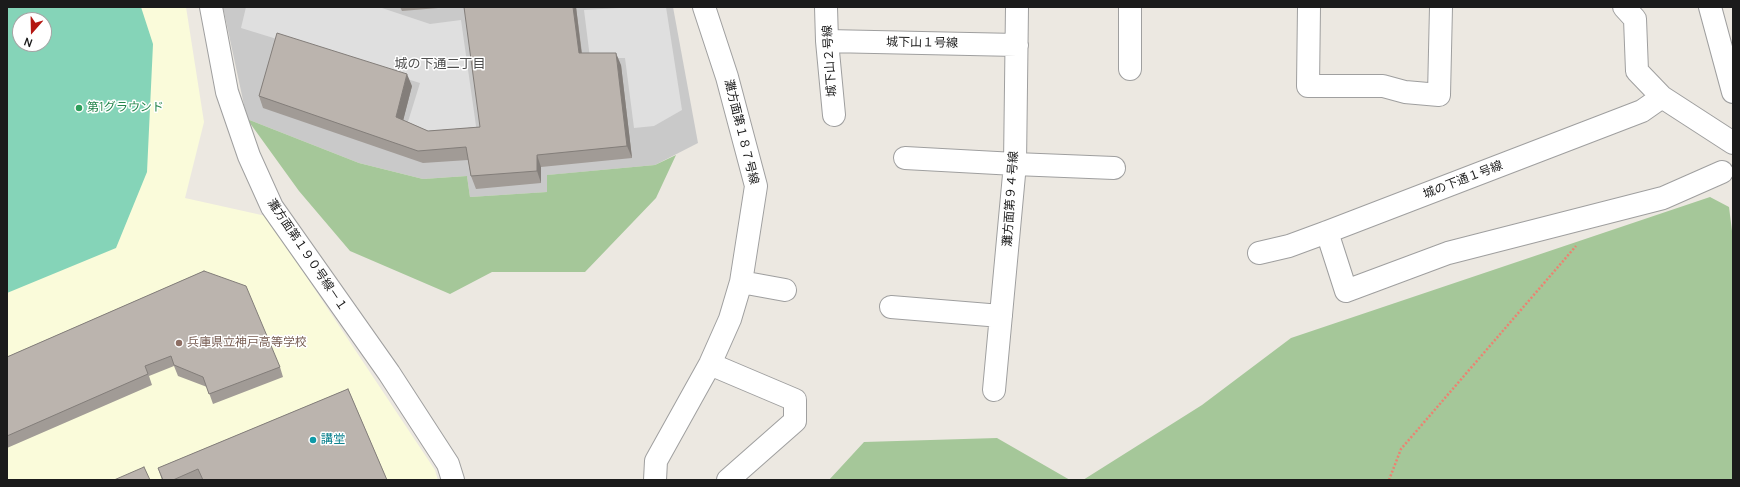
<!DOCTYPE html>
<meta charset="utf-8">
<style>
body{margin:0}
#map{position:relative;width:1740px;height:487px;overflow:hidden;background:#ece8e1;font-family:Manrope,sans-serif}
canvas{display:block}
.frame{position:absolute;inset:0;border:8px solid #1b1b1b;pointer-events:none}
.north{position:absolute;left:12px;top:12px;width:40px;height:40px;box-sizing:border-box;background:#fff;border:1px solid #a4a4a4;border-radius:50%;rotate:200deg;font-size:11px;font-weight:700;line-height:16px;text-align:center;color:#1b1b1b}
.north::after{content:'';display:block;margin:auto;width:14px;height:18px;background:#b41712;clip-path:polygon(50% 0,100% 100%,50% 72%,0 100%)}
</style>
<div id="map">
<canvas width="1740" height="487"></canvas>
<div class="frame"></div>
<div class="north">N</div>
</div>
<script>
const ctx = document.querySelector('canvas').getContext('2d');
ctx.lineJoin = 'round';
function fillPath(path, color) { ctx.fillStyle = color; ctx.fill(path, 'evenodd'); }
const poly = rows => new Path2D(rows.map(r => 'M' + r).join(''));
function trace(path, color, width, dash) { ctx.strokeStyle = color; ctx.lineWidth = width; ctx.lineCap = dash ? 'butt' : 'round'; ctx.setLineDash(dash || []); ctx.stroke(path); }
function label(font, color, halo, rows, align = 'center') {
  ctx.font = font + ' Manrope,"Noto Sans JP",sans-serif'; ctx.lineWidth = 3; ctx.setLineDash([]); ctx.textBaseline = 'middle'; ctx.strokeStyle = halo; ctx.fillStyle = color; for (const [text, x, y, turn = 0] of rows) {
    ctx.save(); ctx.translate(x, y); ctx.rotate((+turn || 0) * Math.PI / 180); ctx.textAlign = isNaN(turn) ? turn : align; if (halo) ctx.strokeText(text, 0, 0); ctx.fillText(text, 0, 0); ctx.restore();
  }
}
const education = poly([
 [7,7,186,7,204,122,185,198,266,216,435,470,438,480,7,480],
 [20,20,44,20,44,44,20,44]
]);
const religious = poly([
 [223,7,673,7,698,143,655,165,548,175,548,192,470,197,467,176,423,179,359,163,247,119]
]);
const forest = poly([
 [247,119,359,163,423,179,467,176,470,197,547,192,547,175,655,165,676,155,656,198,585,272,492,272,450,294,350,251,299,191],
 [1710,197,1729,207,1733,239,1733,480,1083,480,1202,405,1291,338],
 [997,438,1070,480,829,480,864,442]
]);
const pitch = poly([
 [7,7,141,7,153,44,147,172,116,248,7,293],
 [20,20,44,20,44,44,20,44]
]);
const parking = poly([
 [246,7,379,7,430,24,461,20,477,133,437,136,407,125,420,83,241,28],
 [638,7,666,7,682,110,654,126,634,128,625,58,590,58,584,10]
]);
const path = poly([
 [1389,480,1401,449,1576,246]
]);
const minor = poly([
 [211,7,227,92,249,156,272,207,389,373,448,464,453,480],
 [826,7,827,41,834,115],
 [1309,7,1308,86,1383,86,1405,92,1439,95,1441,7],
 [1624,7,1635,19,1637,71,1662,97,1733,143],
 [1710,7,1733,92],
 [827,41,1017,45],
 [1130,69,1130,7],
 [905,158,1015,164,1114,168],
 [1327,232,1346,291,1448,253,1663,198,1722,172],
 [1259,253,1289,246,1327,232,1642,111,1662,97],
 [741,282,785,290],
 [891,307,1001,316],
 [710,364,795,400,795,421,728,480],
 [994,390,1015,164,1017,7],
 [655,480,656,461,710,364,730,319,741,282,756,186,727,77,704,7]
]);
const wall = poly([
 [400,7,450,7,402,11],
 [576,7,582,53,621,65,632,158,541,167,541,183,476,189,471,176,468,160,423,163,263,108,259,96,412,86,403,120,428,131,480,127],
 [204,271,280,367,283,377,213,404,207,387,178,376,174,366,149,376,152,385,7,448,7,357],
 [348,389,387,480,162,480,158,468]
]);
const shadedWall = poly([
 [573,7,576,7,583,65,579,53],
 [616,53,621,65,632,158,627,146],
 [407,74,412,86,401,129,396,117],
 [537,155,541,167,541,183,537,171]
]);
const building = poly([
 [464,7,573,7,579,53,616,53,627,146,537,155,537,171,471,176,466,147,418,151,259,96,277,33,407,74,396,117,428,131,480,127,464,7],
 [204,271,246,286,280,367,209,394,203,377,174,365,171,356,145,366,148,374,7,436,7,357,204,271],
 [348,389,387,480,203,480,198,469,173,480,163,480,158,468,348,389],
 [144,467,150,480,114,480,144,467]
]);
const markers = [
 [79,108,4,"#2e9e5b"],
 [179,343,4,"#8d6e63"],
 [313,440,4,"#0f9aa8"]
];
const streetNames = [
 ["城下山１号線",922,43,1],
 ["城下山２号線",830,61,-94],
 ["灘方面第１８７号線",741,132,76],
 ["城の下通１号線",1463,180,-21],
 ["灘方面第９４号線",1011,199,-86],
 ["灘方面第１９０号線－１",307,255,56]
];
const leisureNames = [
 ["第1グラウンド",87,108]
];
const educationNames = [
 ["兵庫県立神戸高等学校",187,343]
];
const cultureNames = [
 ["講堂",321,440]
];
const neighbourhoodNames = [
 ["城の下通二丁目",440,64]
];
fillPath(education, '#fafbda');
fillPath(religious, '#c9c9c9');
fillPath(forest, '#a5c799');
fillPath(pitch, '#85d4b8');
fillPath(parking, '#dfdfdf');
trace(minor, '#9f9f9f', 24);
trace(path, '#ec8271', 2.5, [2, 2]);
trace(minor, '#fff', 22);
fillPath(wall, '#a19b96');
fillPath(shadedWall, '#837e7a');
fillPath(building, '#bbb4ae');
trace(building, '#837e7a', 1);
for (const [x, y, r, color] of markers) { const dot = new Path2D(); dot.arc(x, y, r, 0, 2 * Math.PI); ctx.fillStyle = color; ctx.fill(dot); trace(dot, '#fff', 1.5); }
label('12px', '#1b1b1b', '#fff', streetNames);
label('12px', '#27864d', '#fff', leisureNames, 'left');
label('12px', '#785e54', '#fff', educationNames, 'left');
label('12px', '#0d838f', '#fff', cultureNames, 'left');
label('13px', '#4e4e4e', '#fff', neighbourhoodNames);
</script>
